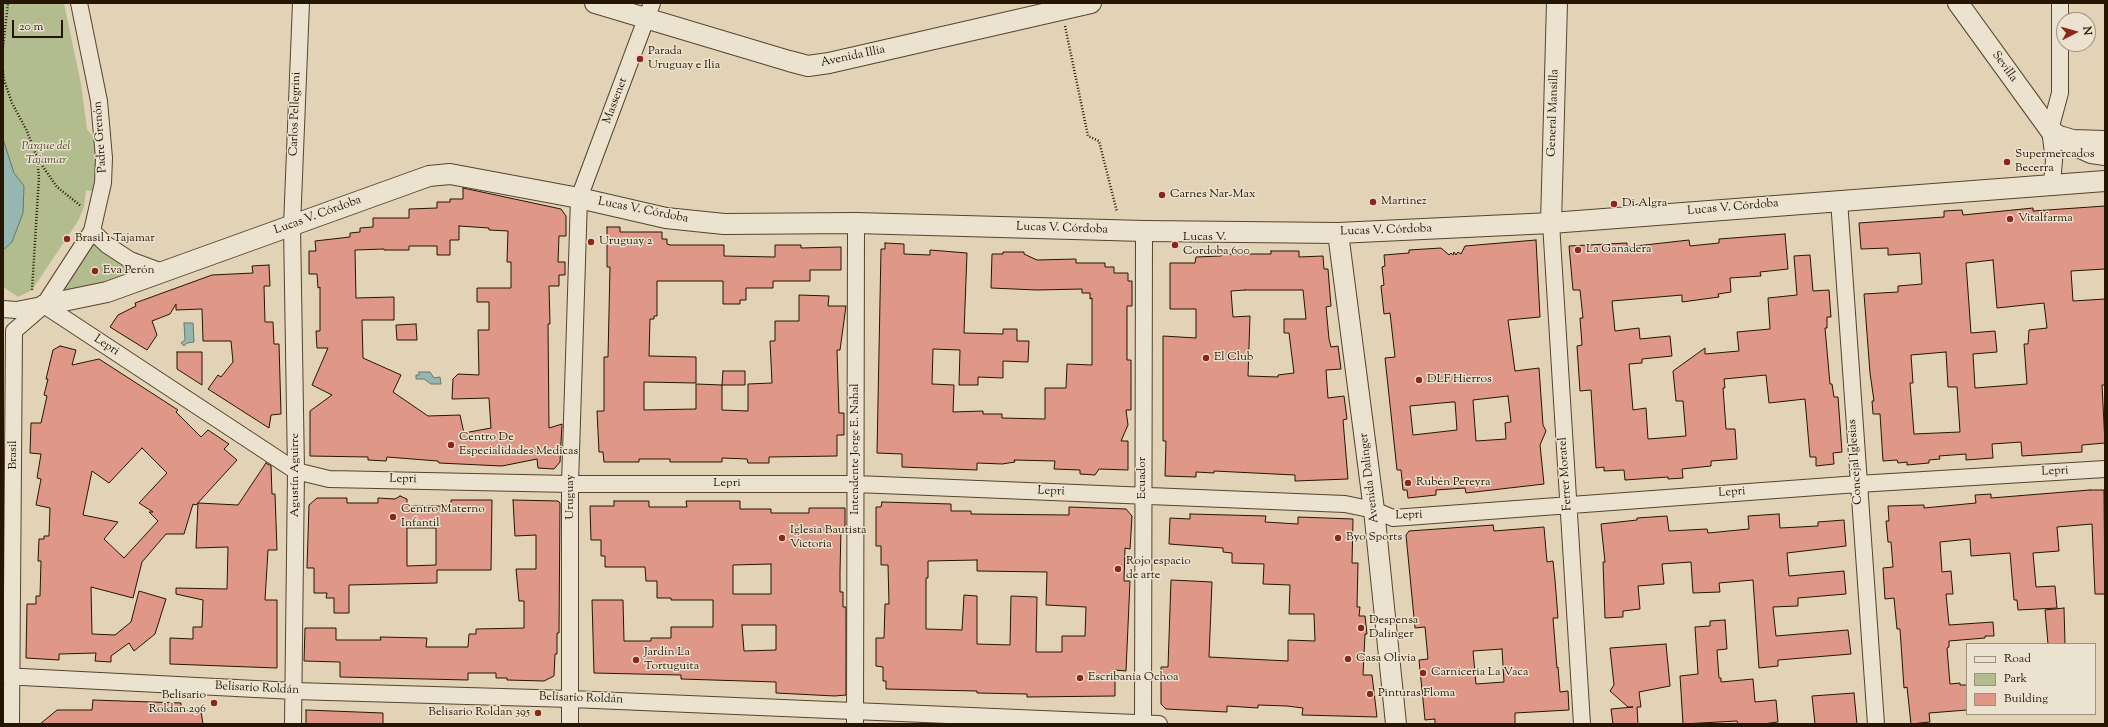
<!DOCTYPE html>
<meta charset="utf-8">
<style>
body{margin:0}
#map{position:relative;width:2108px;height:727px;overflow:hidden;background:#e2d3b6;font-family:"Sorts Mill Goudy",serif}
canvas{display:block}
.frame{position:absolute;inset:0;border:4px solid #261501;pointer-events:none}
.legend{position:absolute;left:1966px;top:643px;width:130px;height:72px;box-sizing:border-box;background:#ece2d0;border:1px solid #9d907d;margin:0;padding:5px 7px;list-style:none;font-size:12px;color:#261501}
.legend li{display:flex;align-items:center;gap:8px;height:20px}
.legend b{width:20px;border:1px solid #9d907d}
.north{position:absolute;left:2056px;top:12px;width:40px;height:40px;box-sizing:border-box;background:#ece2d0;border:1px solid #9d907d;border-radius:50%;rotate:84deg;font-size:11px;font-weight:700;line-height:16px;text-align:center;color:#261501}
.north::after{content:'';display:block;margin:auto;width:14px;height:18px;background:#8f2418;clip-path:polygon(50% 0,100% 100%,50% 72%,0 100%)}
.scale{position:absolute;left:12px;top:20px;width:51px;height:18px;box-sizing:border-box;border:2px solid #261501;border-top:0;padding-left:5px;font-size:12px;line-height:14px;white-space:nowrap;color:#261501;-webkit-text-stroke:3px #ece2d0;paint-order:stroke}
</style>
<div id="map">
<canvas width="2108" height="727"></canvas>
<div class="frame"></div>
<ul class="legend">
<li><b style="height:5px;background:#ece2d0"></b>Road</li>
<li><b style="height:11px;background:#b3bc8e"></b>Park</li>
<li><b style="height:11px;background:#df9788"></b>Building</li>
</ul>
<div class="north">N</div>
<div class="scale">20 m</div>
</div>
<script>
const ctx = document.querySelector('canvas').getContext('2d');
ctx.lineJoin = 'round';
function fillPath(path, color) { ctx.fillStyle = color; ctx.fill(path, 'evenodd'); }
const poly = rows => new Path2D(rows.map(r => 'M' + r).join(''));
function trace(path, color, width, dash) { ctx.strokeStyle = color; ctx.lineWidth = width; ctx.lineCap = dash ? 'butt' : 'round'; ctx.setLineDash(dash || []); ctx.stroke(path); }
function label(font, color, halo, rows, align = 'center') {
  ctx.font = font + ' "Sorts Mill Goudy",serif'; ctx.lineWidth = 3; ctx.setLineDash([]); ctx.textBaseline = 'middle'; ctx.strokeStyle = halo; ctx.fillStyle = color; for (const [text, x, y, turn = 0] of rows) {
    ctx.save(); ctx.translate(x, y); ctx.rotate((+turn || 0) * Math.PI / 180); ctx.textAlign = isNaN(turn) ? turn : align; if (halo) ctx.strokeText(text, 0, 0); ctx.fillText(text, 0, 0); ctx.restore();
  }
}
const green = poly([
 [3,3,64,3,81,84,87,129,100,146,99,187,91,191,86,190,84,207,78,221,32,290,18,297,3,287],
 [93,244,138,273,56,295]
]);
const water = poly([
 [3,139,14,173,24,186,23,213,12,242,3,250,3,139],
 [184,323,193,323,194,342,187,343,184,346,181,343,185,340,184,323],
 [419,372,430,372,434,378,440,377,441,384,431,384,424,379,416,379,416,375,419,375,419,372]
]);
const building = poly([
 [463,188,561,209,566,216,566,236,559,236,558,262,565,262,565,275,559,275,559,286,549,286,550,324,548,324,549,428,562,424,560,462,554,469,538,468,537,459,502,466,439,463,438,461,387,457,386,461,368,460,368,457,310,456,310,411,332,395,312,385,328,348,317,348,316,331,320,331,320,287,318,288,317,274,309,274,309,251,316,251,315,241,350,237,350,233,360,232,360,228,373,227,373,218,409,218,409,209,437,208,437,202,450,202,450,199,463,199,463,188],
 [459,226,489,228,489,230,508,231,507,262,511,262,511,288,477,288,477,302,489,302,489,330,478,330,479,375,458,374,453,379,452,399,489,398,491,428,464,433,460,415,428,416,393,392,401,375,363,358,362,320,394,320,394,297,356,298,355,250,384,249,384,250,409,250,409,246,437,246,437,255,450,255,450,240,459,240,459,226],
 [2105,206,2105,269,2071,271,2073,301,2105,299,2105,385,2102,385,2105,443,2082,445,2082,452,2022,456,2021,442,1992,444,1993,458,1966,460,1966,454,1939,456,1940,459,1929,460,1929,463,1907,465,1907,462,1898,463,1897,460,1883,461,1880,414,1873,414,1872,401,1874,401,1870,373,1864,294,1898,292,1898,286,1922,284,1920,253,1888,255,1888,248,1861,249,1859,223,1944,217,1944,211,1962,210,1963,215,2033,208,2033,211,2105,206],
 [1993,260,1997,308,2044,303,2047,328,2029,330,2028,344,2024,344,2027,384,1975,388,1973,354,1997,352,1995,331,1971,333,1966,263,1993,260],
 [1946,352,1948,387,1957,387,1960,432,1914,434,1910,383,1913,383,1911,355,1946,352],
 [607,227,620,227,620,232,662,232,662,239,667,239,667,244,670,245,724,245,724,256,775,257,775,245,801,245,801,248,841,247,841,270,810,270,810,281,773,281,773,288,746,288,746,300,740,300,740,304,723,304,723,281,657,281,657,316,654,316,654,319,650,319,649,356,696,357,696,383,644,382,644,410,696,409,696,384,722,385,722,410,748,411,748,384,772,383,770,341,775,341,775,321,799,321,799,295,829,296,828,306,846,306,840,350,837,350,839,413,844,413,844,435,837,435,837,456,769,457,769,463,748,463,747,459,722,458,722,462,670,462,670,459,639,459,639,462,604,462,603,452,599,452,597,411,604,411,604,357,608,357,610,267,607,267,607,227],
 [1785,234,1788,269,1760,272,1761,276,1730,278,1731,292,1718,294,1719,297,1682,302,1682,295,1612,301,1615,331,1639,328,1640,339,1670,336,1672,356,1642,359,1642,363,1629,364,1633,410,1646,408,1648,439,1686,436,1683,401,1676,401,1673,371,1705,348,1705,354,1739,351,1737,332,1770,329,1768,298,1797,295,1794,256,1810,255,1813,291,1829,290,1831,317,1827,317,1827,328,1825,328,1830,384,1832,384,1834,397,1838,397,1842,452,1833,453,1834,464,1816,466,1816,457,1810,457,1805,399,1769,403,1766,375,1724,379,1725,388,1723,388,1726,429,1735,429,1737,459,1711,461,1711,466,1682,469,1683,478,1668,479,1668,477,1625,480,1624,470,1604,471,1604,467,1596,468,1591,390,1580,391,1577,346,1582,345,1580,318,1583,318,1580,290,1573,290,1569,246,1627,243,1627,247,1689,240,1690,246,1719,243,1719,239,1785,234],
 [1536,240,1540,317,1508,320,1515,371,1539,368,1543,425,1546,431,1540,445,1544,484,1466,493,1465,488,1436,490,1436,495,1408,498,1407,490,1403,490,1401,470,1397,470,1385,358,1395,357,1390,313,1384,314,1381,286,1384,285,1382,267,1385,266,1384,255,1409,253,1409,250,1441,248,1449,255,1451,253,1453,255,1454,252,1456,255,1458,252,1461,254,1465,246,1536,240],
 [1508,396,1511,422,1505,423,1506,439,1476,441,1473,400,1508,396],
 [1452,402,1455,402,1457,430,1413,435,1410,406,1452,402],
 [885,243,904,244,904,254,930,255,930,250,967,253,964,333,1003,334,1003,329,1017,329,1017,341,1029,341,1028,362,1003,361,1003,378,978,377,978,385,959,385,960,350,933,349,932,384,954,385,953,412,983,411,983,414,1002,414,1002,418,1045,419,1045,388,1066,388,1067,364,1092,365,1092,298,1090,299,1090,293,1082,293,1082,289,1037,290,991,288,992,254,1003,254,1003,252,1024,252,1024,254,1037,260,1076,259,1076,263,1105,263,1105,267,1114,267,1114,273,1128,273,1128,281,1132,281,1132,306,1127,306,1127,360,1131,360,1131,410,1126,410,1128,425,1121,441,1128,441,1128,470,1099,469,1095,475,1080,474,1080,470,1054,469,1055,461,1014,460,1015,462,1002,464,977,463,977,470,902,467,902,454,877,453,881,249,885,249,885,243],
 [1271,251,1299,251,1299,257,1323,256,1324,269,1328,269,1331,306,1326,307,1329,339,1331,347,1338,346,1341,369,1326,370,1328,398,1344,396,1347,419,1343,420,1348,479,1295,481,1295,475,1214,471,1214,473,1196,472,1196,477,1165,476,1166,441,1163,441,1163,336,1196,338,1196,309,1170,309,1170,263,1195,263,1196,257,1221,256,1221,254,1271,254,1271,251],
 [1245,290,1303,290,1306,319,1284,319,1284,333,1289,333,1294,373,1278,375,1278,377,1248,376,1250,316,1233,317,1231,291,1245,290],
 [269,265,270,286,264,286,265,322,273,322,274,344,279,344,281,414,271,415,269,428,208,389,218,375,221,377,233,362,231,341,203,341,202,309,176,310,176,304,170,314,152,321,157,335,147,350,110,327,118,315,136,306,135,303,212,275,253,273,252,266,269,265],
 [416,324,417,340,397,340,396,325,416,324],
 [60,346,76,350,72,365,99,359,178,410,176,412,201,437,208,430,229,444,224,449,237,460,196,505,193,504,184,534,166,534,142,562,133,598,91,587,92,634,115,635,131,622,139,591,166,599,155,634,134,651,129,643,111,656,111,662,95,661,96,653,59,654,59,660,26,658,27,604,36,604,36,596,40,596,41,561,38,561,39,539,44,539,44,536,49,536,50,508,36,505,41,479,37,478,41,454,30,453,31,423,41,423,47,396,44,395,48,379,46,379,53,350,60,346],
 [142,448,167,473,139,503,153,512,149,512,158,521,124,558,104,539,118,522,83,515,92,471,109,483,142,448],
 [177,352,202,352,202,385,177,369,177,352],
 [723,371,745,371,745,385,722,385,723,371],
 [266,463,271,466,272,494,275,494,277,550,268,550,265,600,277,600,277,668,170,664,170,638,193,639,193,627,202,627,203,600,176,594,176,588,227,589,228,547,196,548,198,503,238,505,266,463],
 [2090,490,2104,490,2105,594,2095,594,2092,524,2057,527,2059,551,2033,553,2036,587,2055,586,2057,608,2018,610,2017,600,2014,600,2010,553,1971,556,1970,539,1940,542,1942,572,1951,571,1953,594,1946,594,1949,625,1993,622,1994,636,1985,636,1985,638,1949,641,1949,647,1947,648,1950,684,1960,683,1960,685,1967,685,1967,710,1929,713,1930,722,1911,724,1907,687,1904,688,1900,629,1897,629,1894,598,1885,599,1883,568,1893,567,1891,542,1888,542,1886,521,1889,521,1888,506,1924,505,1924,508,1976,503,1975,495,1991,494,1991,498,2090,490],
 [400,496,407,499,407,506,451,506,451,500,492,500,491,570,437,570,437,583,349,585,349,613,334,613,334,598,326,598,327,593,314,593,314,568,307,568,309,505,317,498,347,498,347,503,378,503,378,498,395,499,400,496],
 [407,528,436,528,436,565,407,566,407,528],
 [513,500,558,501,560,503,559,633,557,633,557,654,555,654,554,676,544,681,507,680,507,678,496,678,496,673,468,673,468,680,340,677,340,662,304,661,305,628,336,628,336,640,381,640,380,637,427,638,426,647,468,647,469,634,476,634,476,629,524,628,524,601,519,601,516,569,536,569,536,535,515,536,513,500],
 [614,501,649,501,649,507,687,507,686,501,740,501,740,509,771,509,771,513,809,513,809,508,845,508,845,528,841,528,840,572,840,592,843,592,843,607,846,607,846,695,835,696,776,693,776,682,681,679,681,675,594,673,592,600,623,600,624,641,651,641,651,638,671,638,671,627,713,627,713,600,671,600,671,598,657,598,657,581,646,581,645,567,605,567,605,556,601,556,601,540,591,540,590,506,614,506,614,501],
 [771,564,771,594,733,594,733,565,771,564],
 [742,625,776,625,776,650,744,651,742,625],
 [882,502,951,504,951,511,971,511,971,514,1069,515,1069,507,1126,509,1132,516,1130,549,1125,548,1124,581,1130,581,1126,671,1115,670,1115,696,1027,697,1027,694,977,693,977,691,886,689,886,681,883,681,883,667,876,666,876,638,884,638,885,604,889,604,888,565,881,565,881,546,876,546,876,507,881,507,882,502],
 [977,560,977,571,1047,572,1046,605,1086,607,1085,636,1062,636,1062,652,1036,652,1037,597,1011,596,1010,645,977,644,977,596,964,595,962,630,926,629,926,578,928,578,928,561,977,560],
 [1190,514,1266,516,1265,522,1298,524,1298,517,1353,519,1352,563,1358,563,1357,607,1360,607,1359,616,1365,616,1367,634,1365,634,1363,675,1372,675,1377,717,1302,715,1303,708,1287,706,1258,705,1258,708,1227,706,1227,712,1166,709,1161,704,1161,667,1168,667,1171,580,1212,582,1209,657,1288,661,1288,640,1315,641,1314,614,1289,614,1290,585,1263,584,1264,564,1232,563,1232,553,1223,552,1223,548,1169,544,1170,518,1190,519,1190,514],
 [1779,514,1780,528,1818,526,1818,522,1844,520,1846,546,1787,553,1789,576,1844,571,1846,594,1798,598,1798,606,1773,607,1776,636,1848,630,1851,654,1778,660,1778,666,1759,668,1753,580,1719,583,1720,592,1693,593,1691,562,1662,564,1664,584,1638,586,1640,609,1623,611,1623,617,1605,618,1603,562,1605,562,1601,524,1637,520,1637,518,1667,516,1669,531,1707,529,1708,533,1749,529,1748,516,1779,514],
 [1493,525,1494,531,1544,527,1547,562,1553,561,1555,580,1558,618,1553,618,1557,668,1558,667,1560,692,1568,691,1569,710,1515,713,1515,724,1435,724,1435,719,1425,720,1419,660,1428,659,1425,627,1415,628,1406,535,1409,531,1493,525],
 [1502,649,1504,682,1476,684,1473,651,1502,649],
 [2064,608,2065,644,2048,644,2045,610,2064,608],
 [1725,620,1727,649,1717,650,1719,678,1721,678,1721,682,1753,679,1755,702,1776,700,1778,722,1763,724,1738,724,1737,721,1683,724,1680,676,1698,674,1695,627,1710,626,1710,621,1725,620],
 [1666,644,1670,686,1639,692,1641,707,1637,707,1638,724,1613,724,1611,709,1633,707,1628,707,1610,691,1614,685,1610,648,1666,644],
 [1854,693,1857,724,1815,724,1812,696,1854,693],
 [93,700,181,703,181,711,201,711,203,724,40,724,57,710,92,710,93,700],
 [306,710,383,713,383,724,306,724,306,710]
]);
const path = poly([
 [1065,26,1088,136,1099,141,1117,212],
 [3,47,8,3],
 [3,71,4,80,12,103,27,131,37,158,39,177,32,290],
 [39,161,57,187,81,206]
]);
const minor = poly([
 [2063,135,2073,138,2105,139],
 [2052,184,2054,160,2050,130,2060,93,2060,3],
 [1839,200,1876,724],
 [1551,223,1582,724],
 [92,231,107,245,130,260,162,272],
 [44,305,296,471,329,479,570,484,856,484,1345,504,1374,510,1393,518,1858,484,2105,469],
 [3,309,16,310,42,305],
 [3,676,294,691,571,699,1159,724],
 [11,724,14,331,44,305,92,231,103,183,104,158,99,101,79,3],
 [293,724,296,471,292,226,301,3],
 [570,724,570,484,579,198,652,3],
 [855,724,856,223],
 [1143,724,1144,231]
]);
const tertiary = poly([
 [595,3,789,61,808,66,829,63,1091,3],
 [1958,3,2050,130,2069,143,2091,153,2105,155],
 [1551,223,1557,3],
 [1338,233,1374,510,1396,724],
 [44,305,107,292,429,176,450,174,579,198,666,218,724,224,856,223,1144,231,1338,233,1551,223,2105,181]
]);
const markers = [
 [640,59,4,"#8f2418"],
 [2007,162,4,"#8f2418"],
 [1162,195,4,"#8f2418"],
 [1373,202,4,"#8f2418"],
 [1614,204,4,"#8f2418"],
 [2010,219,4,"#8f2418"],
 [67,239,4,"#8f2418"],
 [591,242,4,"#8f2418"],
 [1175,245,4,"#8f2418"],
 [1578,250,4,"#8f2418"],
 [95,271,4,"#8f2418"],
 [1206,358,4,"#8f2418"],
 [1419,380,4,"#8f2418"],
 [451,445,4,"#8f2418"],
 [1408,483,4,"#8f2418"],
 [393,517,4,"#8f2418"],
 [782,538,4,"#8f2418"],
 [1338,538,4,"#8f2418"],
 [1118,569,4,"#8f2418"],
 [1361,628,4,"#8f2418"],
 [1348,659,4,"#8f2418"],
 [636,660,4,"#8f2418"],
 [1423,673,4,"#8f2418"],
 [1080,678,4,"#8f2418"],
 [1370,694,4,"#8f2418"],
 [214,703,4,"#8f2418"],
 [538,713,4,"#8f2418"]
];
const poiNames = [
 ["Parada",648,52],
 ["Uruguay e Ilia",648,66],
 ["Supermercados",2015,155],
 ["Becerra",2015,169],
 ["Carnes Nar-Max",1170,195],
 ["Martinez",1381,202],
 ["Di-Algra",1622,204],
 ["Vitalfarma",2018,219],
 ["Lucas V.",1183,238],
 ["Cordoba 600",1183,252],
 ["Brasil 1 Tajamar",75,239],
 ["Uruguay 2",599,242],
 ["La Ganadera",1586,250],
 ["Eva Perón",103,271],
 ["El Club",1214,358],
 ["DLF Hierros",1427,380],
 ["Centro De",459,438],
 ["Especialidades Medicas",459,452],
 ["Rubén Pereyra",1416,483],
 ["Centro Materno",401,510],
 ["Infantil",401,524],
 ["Iglesia Bautista",790,531],
 ["Victoria",790,545],
 ["Byo Sports",1346,538],
 ["Rojo espacio",1126,562],
 ["de arte",1126,576],
 ["Despensa",1369,621],
 ["Dalinger",1369,635],
 ["Jardín La",644,653],
 ["Tortuguita",644,667],
 ["Casa Olivia",1356,659],
 ["Carniceria La Vaca",1431,673],
 ["Escribania Ochoa",1088,678],
 ["Pinturas Floma",1378,694],
 ["Belisario",206,696,"right"],
 ["Roldan 296",206,710,"right"],
 ["Belisario Roldan 395",530,713,"right"]
];
const streetNames = [
 ["Avenida Illia",853,57,-12],
 ["Sevilla",2004,67,54],
 ["Massenet",616,101,-69],
 ["General Mansilla",1554,113,-88],
 ["Carlos Pellegrini",296,114,-88],
 ["Padre Grenón",101,137,-94],
 ["Lucas V. Córdoba",1733,208,-5],
 ["Lucas V. Córdoba",643,211,11],
 ["Lucas V. Córdoba",318,216,-20],
 ["Lucas V. Córdoba",1062,229,2],
 ["Lucas V. Córdoba",1386,231,-2],
 ["Lepri",106,346,33],
 ["Intendente Jorge E. Nahal",856,449,-90],
 ["Brasil",14,455,-90],
 ["Concejal Iglesias",1856,462,-94],
 ["Lepri",2055,472,-3],
 ["Ferrer Moratel",1566,474,-94],
 ["Agustín Aguirre",296,475,-90],
 ["Ecuador",1143,478,-90],
 ["Avenida Dalinger",1370,478,-97],
 ["Lepri",403,480,1],
 ["Lepri",727,484],
 ["Lepri",1051,492,2],
 ["Lepri",1732,493,-4],
 ["Uruguay",571,497,-90],
 ["Lepri",1409,516,-2],
 ["Belisario Roldán",257,689,3],
 ["Belisario Roldán",581,699,2]
];
const parkNames = [
 ["Parque del",46,147],
 ["Tajamar",46,161]
];
fillPath(green, '#b3bc8e');
fillPath(water, '#95b7af');
trace(water, '#697669', 1);
fillPath(building, '#df9788');
trace(building, '#261501', 1);
trace(minor, '#55442e', 18);
trace(tertiary, '#55442e', 22);
trace(path, '#261501', 2.5, [1, 2]);
trace(minor, '#ece2d0', 16);
trace(tertiary, '#ece2d0', 20);
for (const [x, y, r, color] of markers) { const dot = new Path2D(); dot.arc(x, y, r, 0, 2 * Math.PI); ctx.fillStyle = color; ctx.fill(dot); trace(dot, '#ece2d0', 1.5); }
label('12px', '#261501', '#ece2d0', poiNames, 'left');
label('12px', '#261501', '#ece2d0', streetNames);
label('italic 12px', '#50472b', '#ece2d0', parkNames);
</script>
